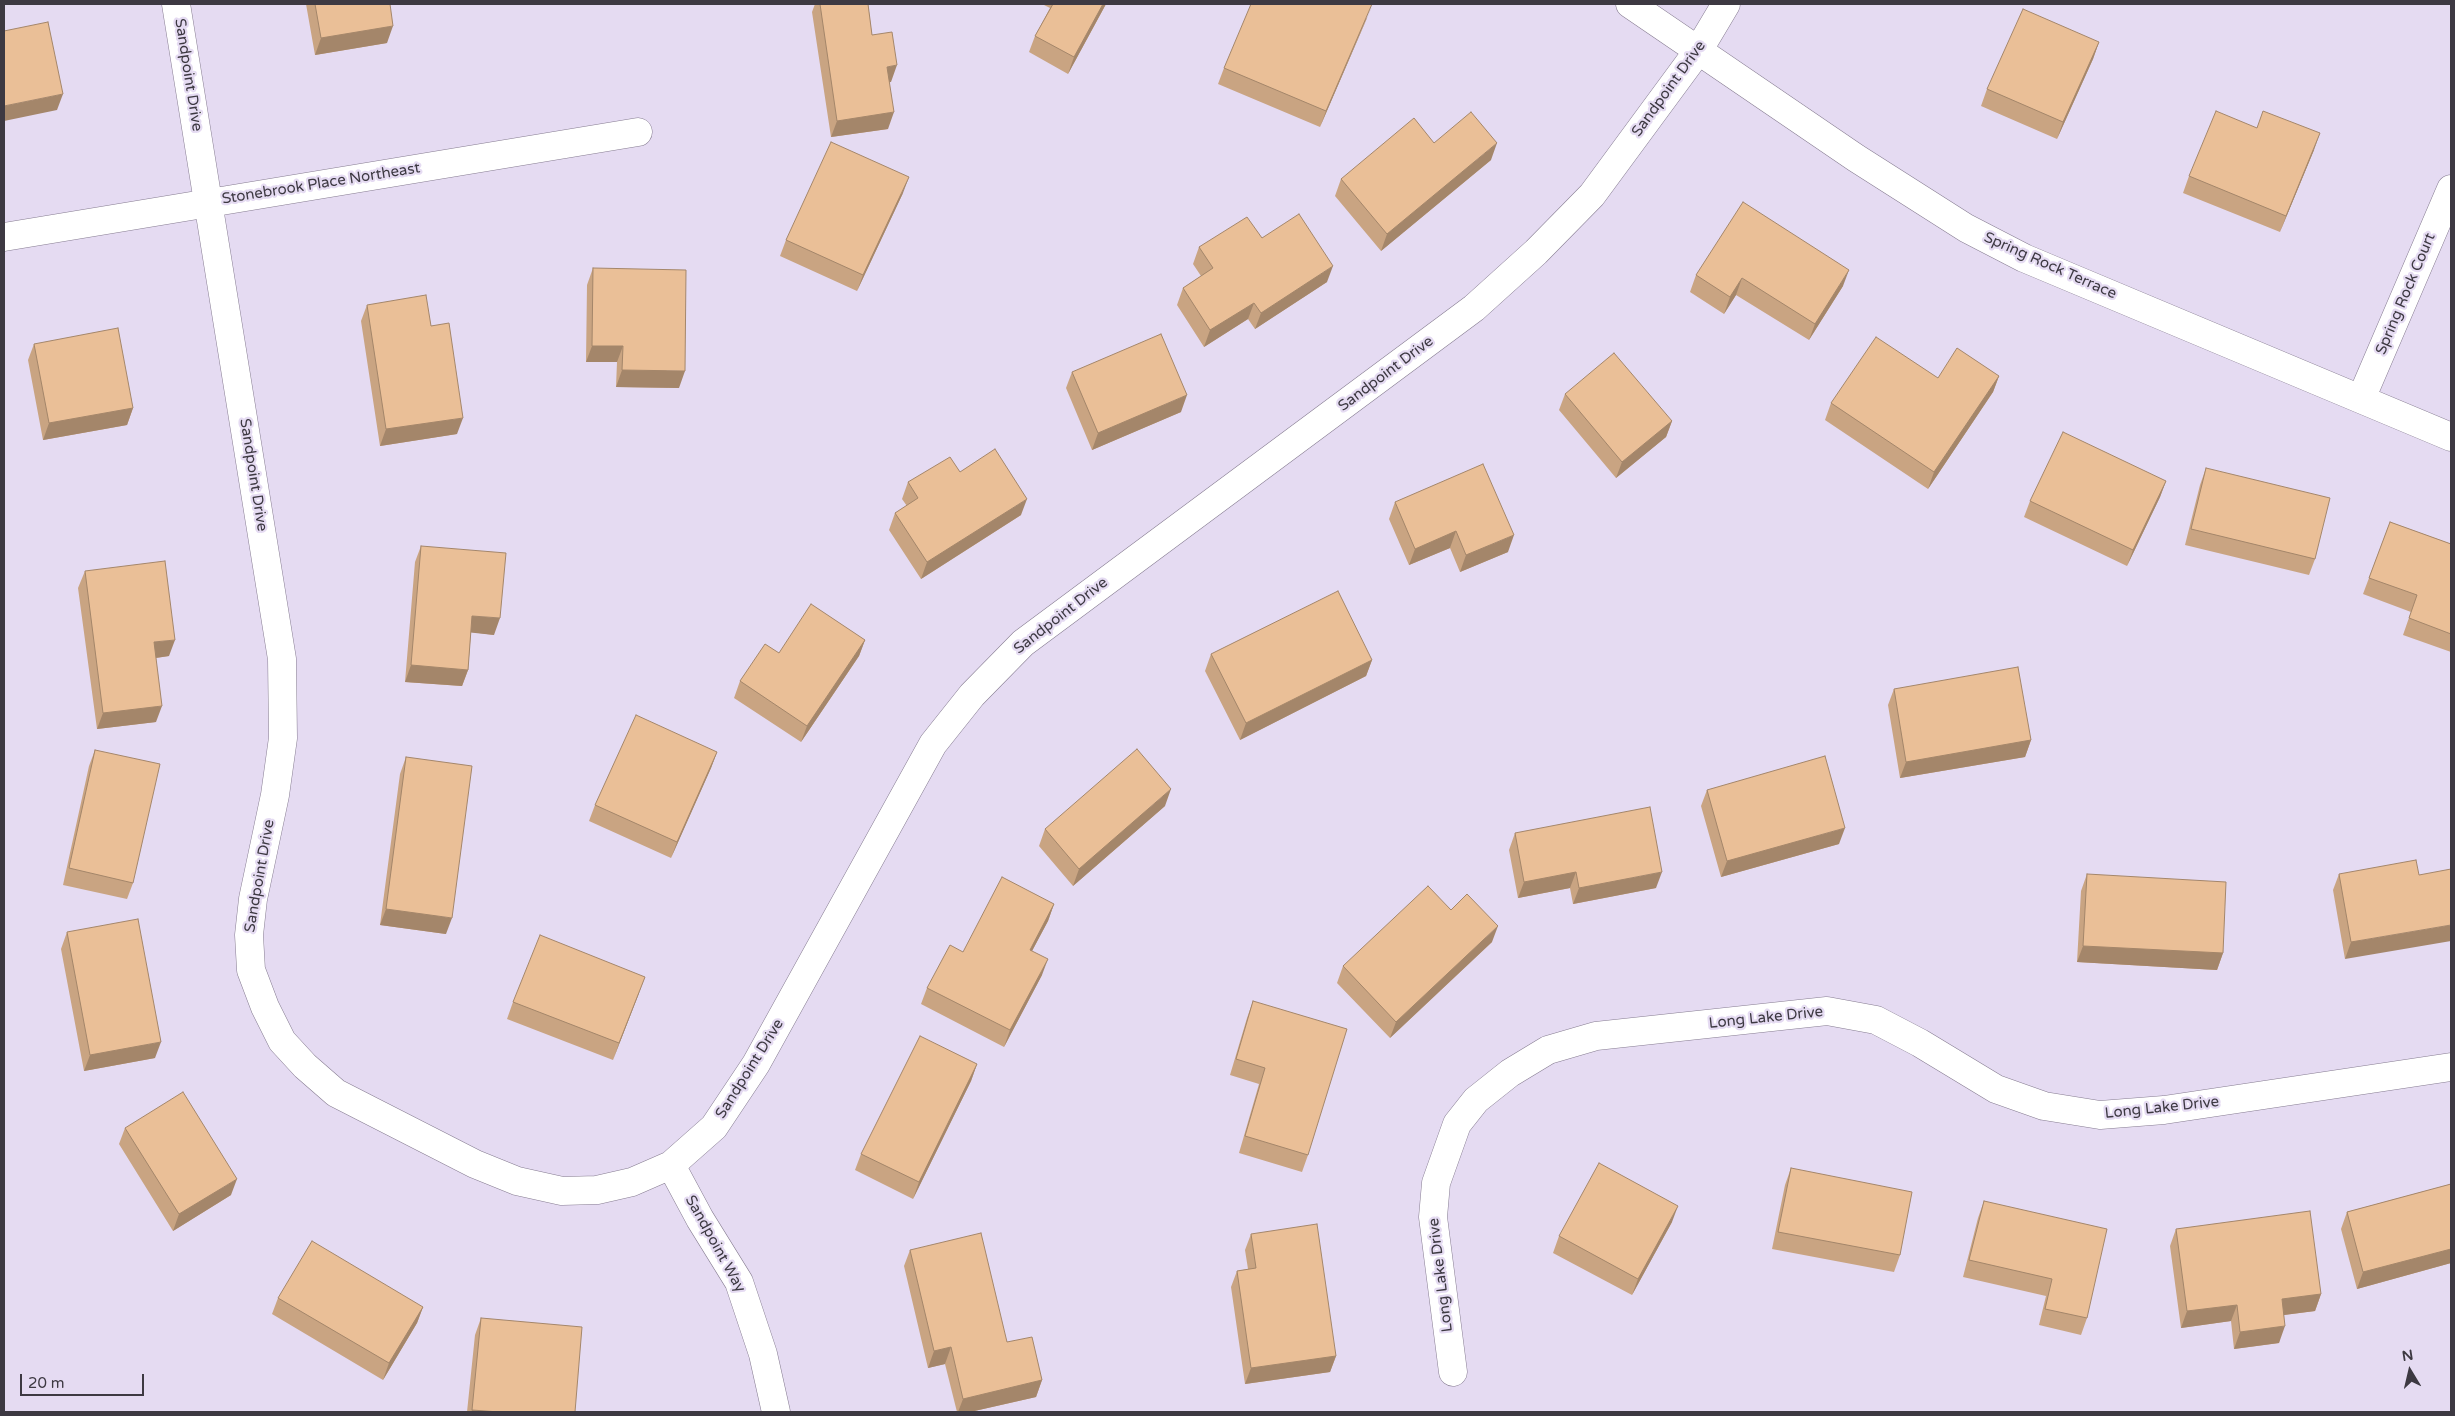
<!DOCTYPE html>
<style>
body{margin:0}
#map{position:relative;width:2455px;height:1416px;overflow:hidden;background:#e5dbf2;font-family:"Varela Round",sans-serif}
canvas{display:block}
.frame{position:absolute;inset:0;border:5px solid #3d3942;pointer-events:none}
.north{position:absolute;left:2385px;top:1346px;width:50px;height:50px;-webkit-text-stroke:4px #e5dbf2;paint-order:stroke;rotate:351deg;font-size:14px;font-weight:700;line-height:20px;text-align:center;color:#3d3942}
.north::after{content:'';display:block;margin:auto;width:18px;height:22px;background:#3d3942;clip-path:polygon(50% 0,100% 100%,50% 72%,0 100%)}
.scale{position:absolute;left:20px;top:1374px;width:124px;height:22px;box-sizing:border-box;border:2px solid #3d3942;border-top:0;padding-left:6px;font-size:15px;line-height:18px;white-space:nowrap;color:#3d3942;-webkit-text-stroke:4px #e5dbf2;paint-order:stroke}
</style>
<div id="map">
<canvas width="2455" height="1416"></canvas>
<div class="frame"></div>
<div class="north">N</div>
<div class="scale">20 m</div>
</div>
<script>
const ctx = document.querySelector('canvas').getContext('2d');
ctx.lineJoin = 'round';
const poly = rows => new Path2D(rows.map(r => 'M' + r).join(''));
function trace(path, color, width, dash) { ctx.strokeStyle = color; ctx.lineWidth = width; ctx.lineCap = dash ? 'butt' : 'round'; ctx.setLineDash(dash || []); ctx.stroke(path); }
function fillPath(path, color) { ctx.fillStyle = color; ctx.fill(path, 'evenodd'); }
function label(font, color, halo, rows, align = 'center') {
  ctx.font = font + ' "Varela Round",sans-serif'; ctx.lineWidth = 4.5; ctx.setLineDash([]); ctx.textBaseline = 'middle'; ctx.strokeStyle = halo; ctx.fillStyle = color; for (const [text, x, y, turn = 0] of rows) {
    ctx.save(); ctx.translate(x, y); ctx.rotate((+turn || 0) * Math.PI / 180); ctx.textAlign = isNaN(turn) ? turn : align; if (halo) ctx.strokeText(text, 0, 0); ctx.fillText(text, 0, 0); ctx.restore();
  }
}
const minor = poly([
 [176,4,282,659,283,738,275,795,253,899,249,935,251,970,265,1007,282,1041,305,1066,336,1093,475,1164,517,1181,562,1191,597,1190,632,1182,671,1165,714,1127,756,1064,933,744,972,695,1023,643,1474,308,1536,252,1592,195,1698,51,1726,4],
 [1630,4,1856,158,1966,228,2024,258,2451,437],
 [4,237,638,132],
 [2361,399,2451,189],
 [671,1165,700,1219,739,1282,763,1354,776,1412],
 [1453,1372,1433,1217,1436,1183,1457,1124,1476,1100,1510,1073,1548,1050,1596,1036,1827,1011,1876,1020,1920,1043,1996,1089,2044,1106,2100,1115,2164,1110,2451,1067]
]);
const wall = poly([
 [306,4,390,4,387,43,315,55],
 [815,4,868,4,872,35,891,82,889,82,888,129,831,137,812,12],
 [1042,4,1106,4,1068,74,1029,52,1035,36,1050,8],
 [1367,18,1320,127,1218,84,1224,68],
 [2099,42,2093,59,2057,139,1981,106,1987,89],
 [2257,128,2314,150,2280,232,2183,193,2189,176],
 [1491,160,1381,251,1335,196,1341,179],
 [903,193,857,291,780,256,786,240],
 [1262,238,1327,282,1255,329,1248,319,1204,347,1177,305,1183,288,1201,276,1193,264,1199,247],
 [593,268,679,388,616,387,617,362,586,362,587,285],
 [1696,275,1843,286,1809,340,1736,295,1724,314,1690,292],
 [367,305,431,326,457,434,380,446,361,321],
 [34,344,133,408,127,425,43,440,28,360],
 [1072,372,1181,412,1092,450,1066,388],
 [1999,376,1993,392,1928,489,1825,420,1831,403,1938,378],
 [1565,394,1672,421,1666,437,1616,478,1559,410],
 [2206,468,2315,559,2309,575,2185,545,2200,485],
 [960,472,1021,515,921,579,889,530,895,513,907,506,902,499,908,482],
 [2166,481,2160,497,2127,566,2024,517,2030,501],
 [1395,502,1508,552,1460,572,1450,548,1409,565,1389,519],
 [2390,522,2451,544,2451,652,2403,635,2411,612,2363,594],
 [421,546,494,635,471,632,468,670,462,686,405,682,415,562],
 [85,571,169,656,156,658,156,722,97,729,78,588],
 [865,640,859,656,801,742,734,698,740,681],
 [1211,654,1372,660,1366,676,1240,740,1205,671],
 [1894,689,2031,740,2025,757,1900,778,1888,705],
 [95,750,133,883,127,899,63,885,89,766],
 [717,752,711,768,671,858,589,821,595,805],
 [406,757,446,934,380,925,400,774],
 [1707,790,1839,844,1721,877,1701,806],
 [1165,806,1073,886,1039,846,1045,829],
 [1515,833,1656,888,1573,904,1570,888,1518,898,1509,850],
 [2087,874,2223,953,2217,970,2077,962,2081,891],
 [2339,874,2419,875,2345,959,2333,890],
 [1054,904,1048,921,1032,951,1042,975,1004,1047,921,1004,927,988],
 [1451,910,1492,942,1390,1038,1337,983,1343,966],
 [67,932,155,1058,84,1071,61,949],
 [639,993,613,1060,507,1019,513,1002],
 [1253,1001,1308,1155,1302,1172,1239,1153,1259,1084,1230,1075,1247,1018],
 [977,1064,971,1081,913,1199,855,1170,861,1154],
 [125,1128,231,1195,173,1231,119,1144],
 [1791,1168,1900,1255,1894,1272,1772,1249,1785,1185],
 [2451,1184,2451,1263,2357,1289,2341,1229,2347,1212],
 [1984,1201,2087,1318,2081,1335,2039,1325,2046,1296,1963,1277,1978,1218],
 [1672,1222,1632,1295,1553,1253,1559,1236],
 [2176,1229,2321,1294,2315,1311,2284,1315,2279,1343,2234,1349,2231,1321,2181,1328,2170,1246],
 [1251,1234,1336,1356,1330,1372,1245,1384,1231,1287,1237,1271,1248,1269,1245,1250],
 [910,1250,1007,1342,1042,1380,1036,1397,970,1412,957,1412,945,1364,928,1368,904,1266],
 [278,1298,423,1307,417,1323,383,1380,272,1314],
 [481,1318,575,1412,467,1412,475,1335]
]);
const shadedWall = poly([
 [1103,4,1106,4,1068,74,1074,57],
 [1373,4,1367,18,1320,127,1326,111],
 [393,26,387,43,315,55,321,38],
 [2099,42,2093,59,2057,139,2063,122],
 [897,65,891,82,881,83,887,67],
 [63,94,57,110,4,121,4,106],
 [894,112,888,129,831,137,837,121],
 [2320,133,2314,150,2280,232,2286,216],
 [1497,143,1491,160,1381,251,1387,234],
 [909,177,903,193,857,291,863,275],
 [1333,266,1327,282,1255,329,1261,313],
 [1849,270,1843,286,1809,340,1815,324],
 [1742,278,1736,295,1724,314,1730,297],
 [1254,303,1248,319,1204,347,1210,330],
 [592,346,623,346,617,362,586,362],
 [622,370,685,371,679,388,616,387],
 [1999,376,1993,392,1928,489,1934,472],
 [1187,395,1181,412,1092,450,1098,433],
 [133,408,127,425,43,440,49,423],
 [463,418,457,434,380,446,386,429],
 [1672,421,1666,437,1616,478,1622,462],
 [2166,481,2160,497,2127,566,2133,550],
 [1027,499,1021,515,921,579,927,562],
 [1456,531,1450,548,1409,565,1415,549],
 [1514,535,1508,552,1460,572,1466,555],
 [472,616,500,618,494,635,466,632],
 [175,640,169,656,148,659,154,642],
 [865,640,859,656,801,742,807,726],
 [1372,660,1366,676,1240,740,1246,723],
 [411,665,468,670,462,686,405,682],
 [162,706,156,722,97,729,103,713],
 [2031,740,2025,757,1900,778,1906,762],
 [717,752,711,768,671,858,677,842],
 [1171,789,1165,806,1073,886,1079,869],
 [1845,828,1839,844,1721,877,1727,861],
 [1576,872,1570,888,1518,898,1524,882],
 [1662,872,1656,888,1573,904,1579,888],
 [1054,904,1048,921,1024,966,1030,950],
 [386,909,452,918,446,934,380,925],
 [2451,925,2451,941,2345,959,2351,942],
 [1498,926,1492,942,1390,1038,1396,1022],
 [2083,946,2223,953,2217,970,2077,962],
 [1048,959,1042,975,1004,1047,1010,1030],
 [645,977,639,993,613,1060,619,1043],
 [161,1042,155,1058,84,1071,90,1055],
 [977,1064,971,1081,913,1199,919,1182],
 [237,1179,231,1195,173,1231,179,1214],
 [1678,1206,1672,1222,1632,1295,1638,1279],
 [2451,1249,2451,1263,2357,1289,2363,1272],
 [2321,1294,2315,1311,2276,1316,2282,1299],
 [2237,1305,2231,1321,2181,1328,2187,1311],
 [423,1307,417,1323,383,1380,389,1363],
 [2285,1326,2279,1343,2234,1349,2240,1332],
 [951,1347,945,1364,928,1368,934,1351],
 [1336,1356,1330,1372,1245,1384,1251,1368],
 [1042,1380,1036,1397,970,1412,958,1412,963,1399],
 [472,1410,499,1412,471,1412]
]);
const building = poly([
 [315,4,390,4,393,26,321,38,315,4],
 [820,4,868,4,872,35,892,32,897,65,887,67,894,112,837,121,820,4],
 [1053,4,1103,4,1074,57,1035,36,1053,4],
 [1251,4,1372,4,1326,111,1224,68,1251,4],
 [2023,9,2099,42,2063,122,1987,89,2023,9],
 [48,22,63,94,4,106,4,31,48,22],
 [2216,111,2257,128,2263,111,2320,133,2286,216,2189,176,2216,111],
 [1471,112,1497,143,1387,234,1341,179,1414,118,1434,143,1471,112],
 [831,142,909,177,863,275,786,240,831,142],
 [1743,202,1849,270,1815,324,1742,278,1730,297,1696,275,1743,202],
 [1299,214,1333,266,1261,313,1254,303,1210,330,1183,288,1213,268,1199,247,1247,217,1262,238,1299,214],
 [593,268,686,270,685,371,622,370,623,346,592,346,593,268],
 [426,295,431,326,449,323,463,418,386,429,367,305,426,295],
 [118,328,133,408,49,423,34,344,118,328],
 [1161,334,1187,395,1098,433,1072,372,1161,334],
 [1876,337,1938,378,1957,348,1999,376,1934,472,1831,403,1876,337],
 [1614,353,1672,421,1622,462,1565,394,1614,353],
 [2063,432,2166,481,2133,550,2030,501,2063,432],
 [995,449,1027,499,927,562,895,513,918,498,908,482,950,457,960,472,995,449],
 [1483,464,1514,535,1466,555,1456,531,1415,549,1395,502,1483,464],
 [2206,468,2330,498,2315,559,2191,529,2206,468],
 [2390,522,2451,544,2451,634,2409,618,2417,595,2369,578,2390,522],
 [421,546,506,553,500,618,472,616,468,670,411,665,421,546],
 [165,561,175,640,154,642,162,706,103,713,85,571,165,561],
 [1338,591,1372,660,1246,723,1211,654,1338,591],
 [811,604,865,640,807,726,740,681,765,644,779,653,811,604],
 [2018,667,2031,740,1906,762,1894,689,2018,667],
 [636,715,717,752,677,842,595,805,636,715],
 [1137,749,1171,789,1079,869,1045,829,1137,749],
 [95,750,160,764,133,883,69,868,95,750],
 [1825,756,1845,828,1727,861,1707,790,1825,756],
 [406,757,472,766,452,918,386,909,406,757],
 [1650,807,1662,872,1579,888,1576,872,1524,882,1515,833,1650,807],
 [2416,860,2419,875,2451,869,2451,925,2351,942,2339,874,2416,860],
 [2087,874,2226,882,2223,953,2083,946,2087,874],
 [1002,877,1054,904,1030,950,1048,959,1010,1030,927,988,950,945,963,952,1002,877],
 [1428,886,1451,910,1467,894,1498,926,1396,1022,1343,966,1428,886],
 [138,919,161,1042,90,1055,67,932,138,919],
 [540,935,645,977,619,1043,513,1002,540,935],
 [1253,1001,1347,1029,1308,1155,1245,1136,1265,1068,1236,1059,1253,1001],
 [920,1036,977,1064,919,1182,861,1154,920,1036],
 [183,1092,237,1179,179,1214,125,1128,183,1092],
 [1599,1163,1678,1206,1638,1279,1559,1236,1599,1163],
 [1791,1168,1912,1192,1900,1255,1778,1232,1791,1168],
 [2451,1184,2451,1249,2363,1272,2347,1212,2451,1184],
 [1984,1201,2107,1229,2087,1318,2045,1309,2052,1279,1969,1260,1984,1201],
 [2310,1211,2321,1294,2282,1299,2285,1326,2240,1332,2237,1305,2187,1311,2176,1229,2310,1211],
 [1317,1224,1336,1356,1251,1368,1237,1271,1256,1268,1251,1234,1317,1224],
 [981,1233,1007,1342,1032,1337,1042,1380,963,1399,951,1347,934,1351,910,1250,981,1233],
 [312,1241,423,1307,389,1363,278,1298,312,1241],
 [481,1318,582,1327,575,1412,499,1412,472,1410,481,1318]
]);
const streetNames = [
 ["Sandpoint Drive",188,75,81],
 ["Sandpoint Drive",1669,89,-54],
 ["Stonebrook Place Northeast",321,184,-9],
 ["Spring Rock Terrace",2050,266,24],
 ["Spring Rock Court",2406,294,-67],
 ["Sandpoint Drive",1386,374,-37],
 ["Sandpoint Drive",253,475,81],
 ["Sandpoint Drive",1061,616,-38],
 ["Sandpoint Drive",260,876,-80],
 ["Long Lake Drive",1766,1018,-6],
 ["Sandpoint Drive",750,1069,-58],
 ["Long Lake Drive",2162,1108,-6],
 ["Sandpoint Way",715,1244,61],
 ["Long Lake Drive",1441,1275,-97]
];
trace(minor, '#867c91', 29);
trace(minor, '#fff', 28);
fillPath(wall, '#c9a482');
fillPath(shadedWall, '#a4866a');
fillPath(building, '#eabf97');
trace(building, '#a4866a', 1);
label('15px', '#3d3942', '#e5dbf2', streetNames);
</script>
